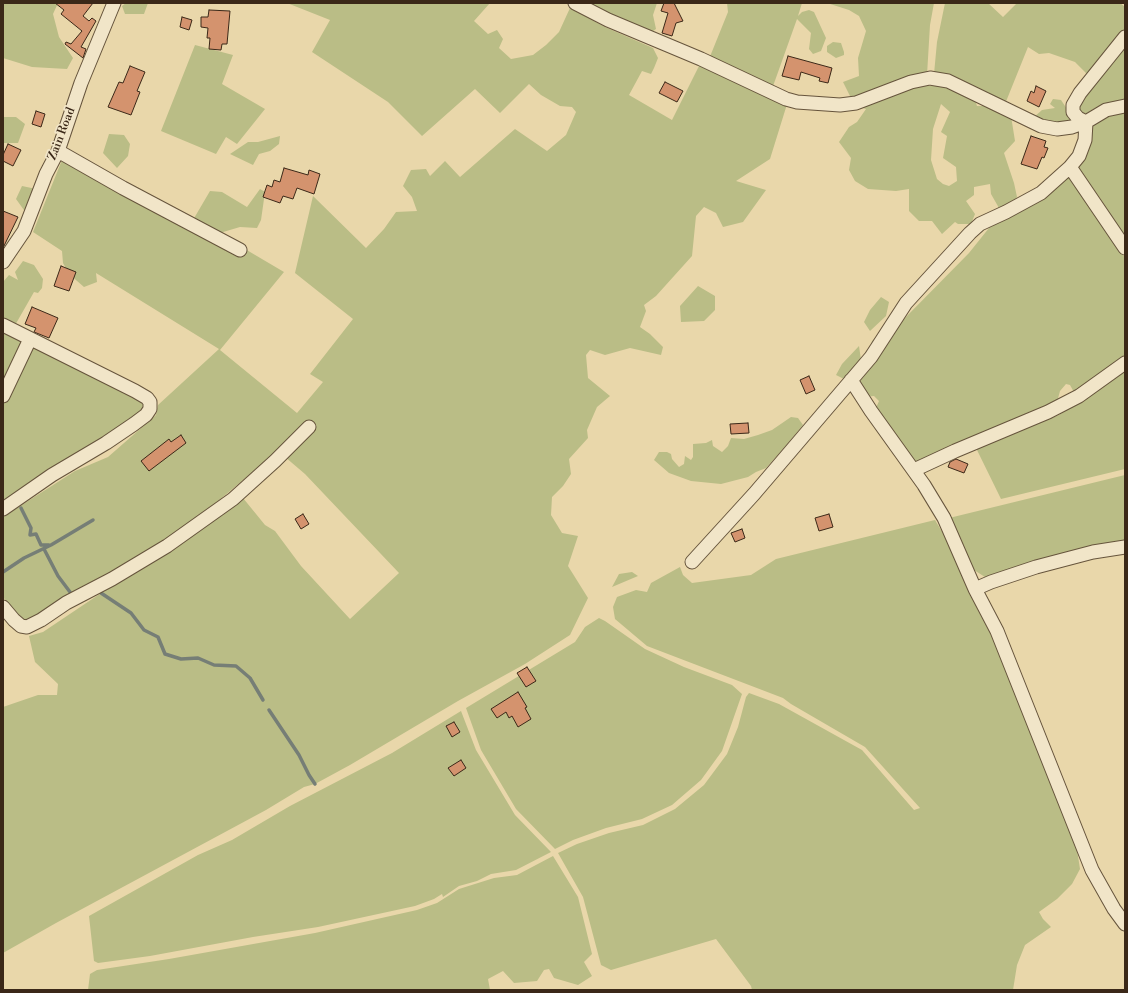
<!DOCTYPE html>
<style>
body{margin:0}
#map{position:relative;width:1128px;height:993px;overflow:hidden;background:#e9d7aa;font-family:"Libre Bodoni",serif}
canvas{display:block}
.frame{position:absolute;inset:0;border:4px solid #3b2818;pointer-events:none}
</style>
<div id="map">
<canvas width="1128" height="993"></canvas>
<div class="frame"></div>
</div>
<script>
const ctx = document.querySelector('canvas').getContext('2d');
ctx.lineJoin = 'round';
function fillPath(path, color) { ctx.fillStyle = color; ctx.fill(path, 'evenodd'); }
const poly = rows => new Path2D(rows.map(r => 'M' + r).join(''));
function trace(path, color, width, dash) { ctx.strokeStyle = color; ctx.lineWidth = width; ctx.lineCap = dash ? 'butt' : 'round'; ctx.setLineDash(dash || []); ctx.stroke(path); }
function label(font, color, halo, rows, align = 'center') {
  ctx.font = font + ' "Libre Bodoni",serif'; ctx.lineWidth = 3.5; ctx.setLineDash([]); ctx.textBaseline = 'middle'; ctx.strokeStyle = halo; ctx.fillStyle = color; for (const [text, x, y, turn = 0] of rows) {
    ctx.save(); ctx.translate(x, y); ctx.rotate((+turn || 0) * Math.PI / 180); ctx.textAlign = isNaN(turn) ? turn : align; if (halo) ctx.strokeText(text, 0, 0); ctx.fillText(text, 0, 0); ctx.restore();
  }
}
const green = poly([
 [3,3,58,3,53,14,59,37,73,58,67,69,32,67,3,58],
 [126,3,148,3,144,14,125,14,122,6],
 [287,3,490,3,474,21,488,34,497,30,503,39,499,48,511,59,533,55,546,45,559,32,570,8,605,27,653,48,658,58,654,68,651,74,642,71,629,95,672,120,701,62,788,101,770,159,736,181,766,190,743,222,723,227,716,213,704,207,696,216,692,256,656,296,644,305,646,311,640,327,650,334,663,347,661,355,630,348,605,355,590,350,586,355,588,378,610,396,597,407,587,430,588,438,569,459,571,474,563,486,552,497,551,515,562,533,578,536,568,566,588,598,570,635,525,664,458,701,350,765,315,784,304,787,266,810,56,923,3,953,3,707,38,695,57,695,58,684,35,662,29,636,43,632,243,498,265,525,275,531,301,566,350,619,399,573,305,474,278,451,194,521,154,547,33,620,21,620,3,597,3,517,75,471,108,457,156,415,158,405,219,349,96,273,97,282,84,287,69,274,63,263,62,251,33,232,62,160,245,249,284,272,220,350,297,413,323,382,310,374,353,319,295,273,313,196,366,248,384,229,396,212,417,211,412,197,403,186,411,170,426,169,430,176,445,161,460,177,515,129,547,151,566,135,576,112,572,107,560,106,541,95,529,84,500,113,475,89,422,136,388,102,312,52,330,20],
 [578,3,657,3,653,15,656,29,650,33],
 [727,3,802,3,798,16,802,12,809,10,814,12,826,38,821,51,813,54,809,49,811,33,797,19,772,89,709,59,728,12],
 [827,3,934,3,930,25,927,75,913,86,941,86,974,97,977,106,988,106,1011,116,1015,141,1004,153,1014,183,1017,197,1011,206,999,208,991,194,990,184,974,187,974,195,966,201,975,214,971,224,958,224,955,222,942,234,932,221,919,221,909,211,909,189,896,191,868,189,855,181,849,170,851,158,839,142,849,127,857,122,866,109,857,106,851,98,843,82,859,76,858,58,866,31,859,16,849,10],
 [941,104,950,112,941,132,947,136,943,158,956,167,957,181,949,186,943,184,937,179,931,160,933,129],
 [945,3,988,3,1003,17,1017,3,1120,3,1125,7,1125,32,1090,77,1075,62,1049,53,1039,54,1028,47,1005,104,934,74,937,42],
 [833,42,841,43,844,52,844,55,836,58,827,52,827,46],
 [1125,42,1125,101,1114,103,1095,108,1087,113,1080,114,1078,111,1080,100],
 [195,45,233,55,222,84,265,109,237,144,226,137,216,154,161,131],
 [1053,99,1061,100,1069,112,1073,123,1063,125,1033,118,1042,110,1055,108,1050,104],
 [1125,113,1125,238,1100,198,1078,168,1089,148,1093,123,1107,115],
 [3,117,16,117,25,124,18,143,3,143],
 [109,134,124,135,130,144,128,156,117,168,103,153],
 [280,136,279,144,270,151,259,154,253,165,230,154,248,142,258,142],
 [1068,174,1098,215,1125,258,1125,355,1108,369,1075,394,1070,385,1066,384,1060,391,1056,406,912,465,875,410,879,401,874,396,864,397,860,380,866,370,872,341,882,331,902,321,969,253,989,228,1008,217],
 [22,186,41,190,29,217,16,199],
 [260,189,265,192,261,220,257,228,240,227,213,235,193,220,210,191,222,192,247,207],
 [23,261,34,265,43,279,42,288,38,293,34,292,14,327,3,321,3,282,9,275,18,280,15,272],
 [698,286,715,296,715,310,704,321,681,322,680,306],
 [881,297,889,302,886,316,870,331,864,322,870,310],
 [3,330,25,341,3,389],
 [36,346,148,402,147,412,3,507,3,405,27,347],
 [859,346,861,360,844,379,836,375,842,364],
 [1125,369,1125,469,1001,499,976,448,1059,415],
 [791,417,798,418,803,425,785,447,766,468,756,472,748,477,721,484,691,481,669,473,654,460,659,452,667,452,671,454,672,459,679,467,684,464,685,456,691,460,693,457,693,444,706,443,712,440,713,446,722,452,728,446,731,438,744,439,758,435,772,430],
 [1125,475,1125,542,1079,551,985,577,974,570,945,519],
 [935,520,947,540,996,639,1075,837,1080,869,1072,884,1057,899,1039,912,1043,919,1051,927,1025,945,1017,965,1013,990,752,990,751,986,716,939,611,970,601,965,583,897,558,853,577,844,609,833,643,825,675,809,704,785,727,754,738,727,746,697,749,693,779,704,862,750,914,810,920,808,865,747,791,704,783,698,647,646,615,619,613,607,617,597,636,590,647,592,651,583,680,567,683,575,692,583,751,575,776,559],
 [632,572,638,576,612,587,619,574],
 [599,618,605,621,645,649,684,667,732,685,742,694,722,751,701,780,672,805,642,819,606,828,573,840,555,849,516,809,481,750,466,708,575,642,585,627],
 [461,711,476,750,515,815,551,852,516,870,491,874,477,881,459,886,443,897,442,894,434,899,415,906,318,927,253,937,150,956,98,963,94,961,89,916,198,855,232,840,290,806,392,753],
 [553,856,578,897,592,954,584,962,592,976,578,985,554,978,549,969,544,970,537,981,514,983,503,971,488,979,490,990,88,990,90,974,97,970,169,959,315,933,417,910,437,903,459,889,494,878,517,875]
]);
const stream = poly([
 [21,508,31,528,30,535,36,534,41,545,49,545],
 [44,549,58,576,70,592],
 [3,572,24,558,51,545,93,520],
 [101,593,131,613,144,630,158,637,165,654,181,659,198,658,214,665,236,666,250,678,263,700],
 [269,710,299,755,309,775,315,784]
]);
const building = poly([
 [55,3,93,3,83,16,89,21,92,18,96,21,81,47,86,49,83,58,65,44,66,42,71,44,82,31,61,14,64,10,55,3],
 [664,3,674,3,683,21,676,23,672,36,662,33,668,13,661,11,664,3],
 [209,10,230,11,227,44,222,44,221,50,209,49,210,38,207,38,208,28,201,27,201,17,208,17,209,10],
 [182,17,192,20,189,30,180,27,182,17],
 [788,56,832,68,828,83,819,81,820,78,801,72,799,80,782,76,788,56],
 [130,66,145,72,137,91,140,92,131,115,108,107,119,82,123,83,130,66],
 [665,82,683,91,677,102,659,93,665,82],
 [1036,86,1046,91,1039,107,1027,101,1031,91,1034,93,1036,86],
 [36,111,45,114,41,127,32,124,36,111],
 [1031,136,1046,141,1044,147,1048,148,1044,158,1042,157,1037,169,1021,164,1031,136],
 [8,144,21,150,13,166,3,161,3,155,8,144],
 [284,168,308,175,309,170,320,174,314,194,297,188,293,199,283,196,280,203,263,197,267,185,272,187,274,180,280,182,284,168],
 [3,211,18,217,3,248,3,211],
 [61,266,76,272,69,291,54,286,61,266],
 [32,307,58,318,49,338,34,332,36,328,25,324,32,307],
 [809,376,815,390,806,394,800,380,809,376],
 [748,423,749,433,731,434,730,424,748,423],
 [181,435,186,443,149,471,141,461,169,439,171,442,181,435],
 [956,459,968,464,964,473,948,467,950,462,956,459],
 [303,514,309,524,301,529,295,519,303,514],
 [829,514,833,527,819,531,815,518,829,514],
 [742,529,745,538,735,542,731,533,742,529],
 [527,667,536,681,526,687,517,673,527,667],
 [518,692,527,707,525,708,531,719,518,727,512,716,509,718,506,712,497,718,491,709,518,692],
 [454,722,460,732,452,737,446,726,454,722],
 [461,760,466,768,454,776,448,768,461,760]
]);
const minor = poly([
 [575,3,608,20,701,59,786,99,797,102,840,105,856,103,911,82,930,78,948,81,1041,126,1057,129,1072,127,1086,122],
 [1086,122,1078,118,1073,112,1073,105,1080,93,1125,37],
 [58,151,123,188,240,250],
 [1070,167,1125,248],
 [3,262,24,231,46,174,58,151,81,83,114,3],
 [3,325,135,391,147,398,150,402,150,409,146,415,134,424,106,443,52,475,3,509],
 [851,380,871,411,924,485,944,518,975,589,997,631,1092,870,1114,909,1125,924],
 [3,396,30,339],
 [914,470,955,451,1048,412,1079,396,1125,363],
 [692,562,754,494,871,357,906,303,970,233,980,224,1006,212,1041,193,1070,167,1079,156,1085,140,1086,122,1106,110,1125,106],
 [975,589,991,582,1036,567,1093,552,1125,547],
 [3,607,14,620,21,626,27,627,41,620,66,603,112,579,167,546,233,499,275,461,309,427]
]);
const streetNames = [
 ["Zain Road",62,134,-69]
];
fillPath(green, '#babd86');
trace(stream, '#767e76', 3.5);
fillPath(building, '#d4936e');
trace(building, '#3b2818', 1);
trace(minor, '#66543c', 15);
trace(minor, '#f1e5c8', 13);
label('12px', '#3b2818', '#f1e5c8', streetNames);
</script>
